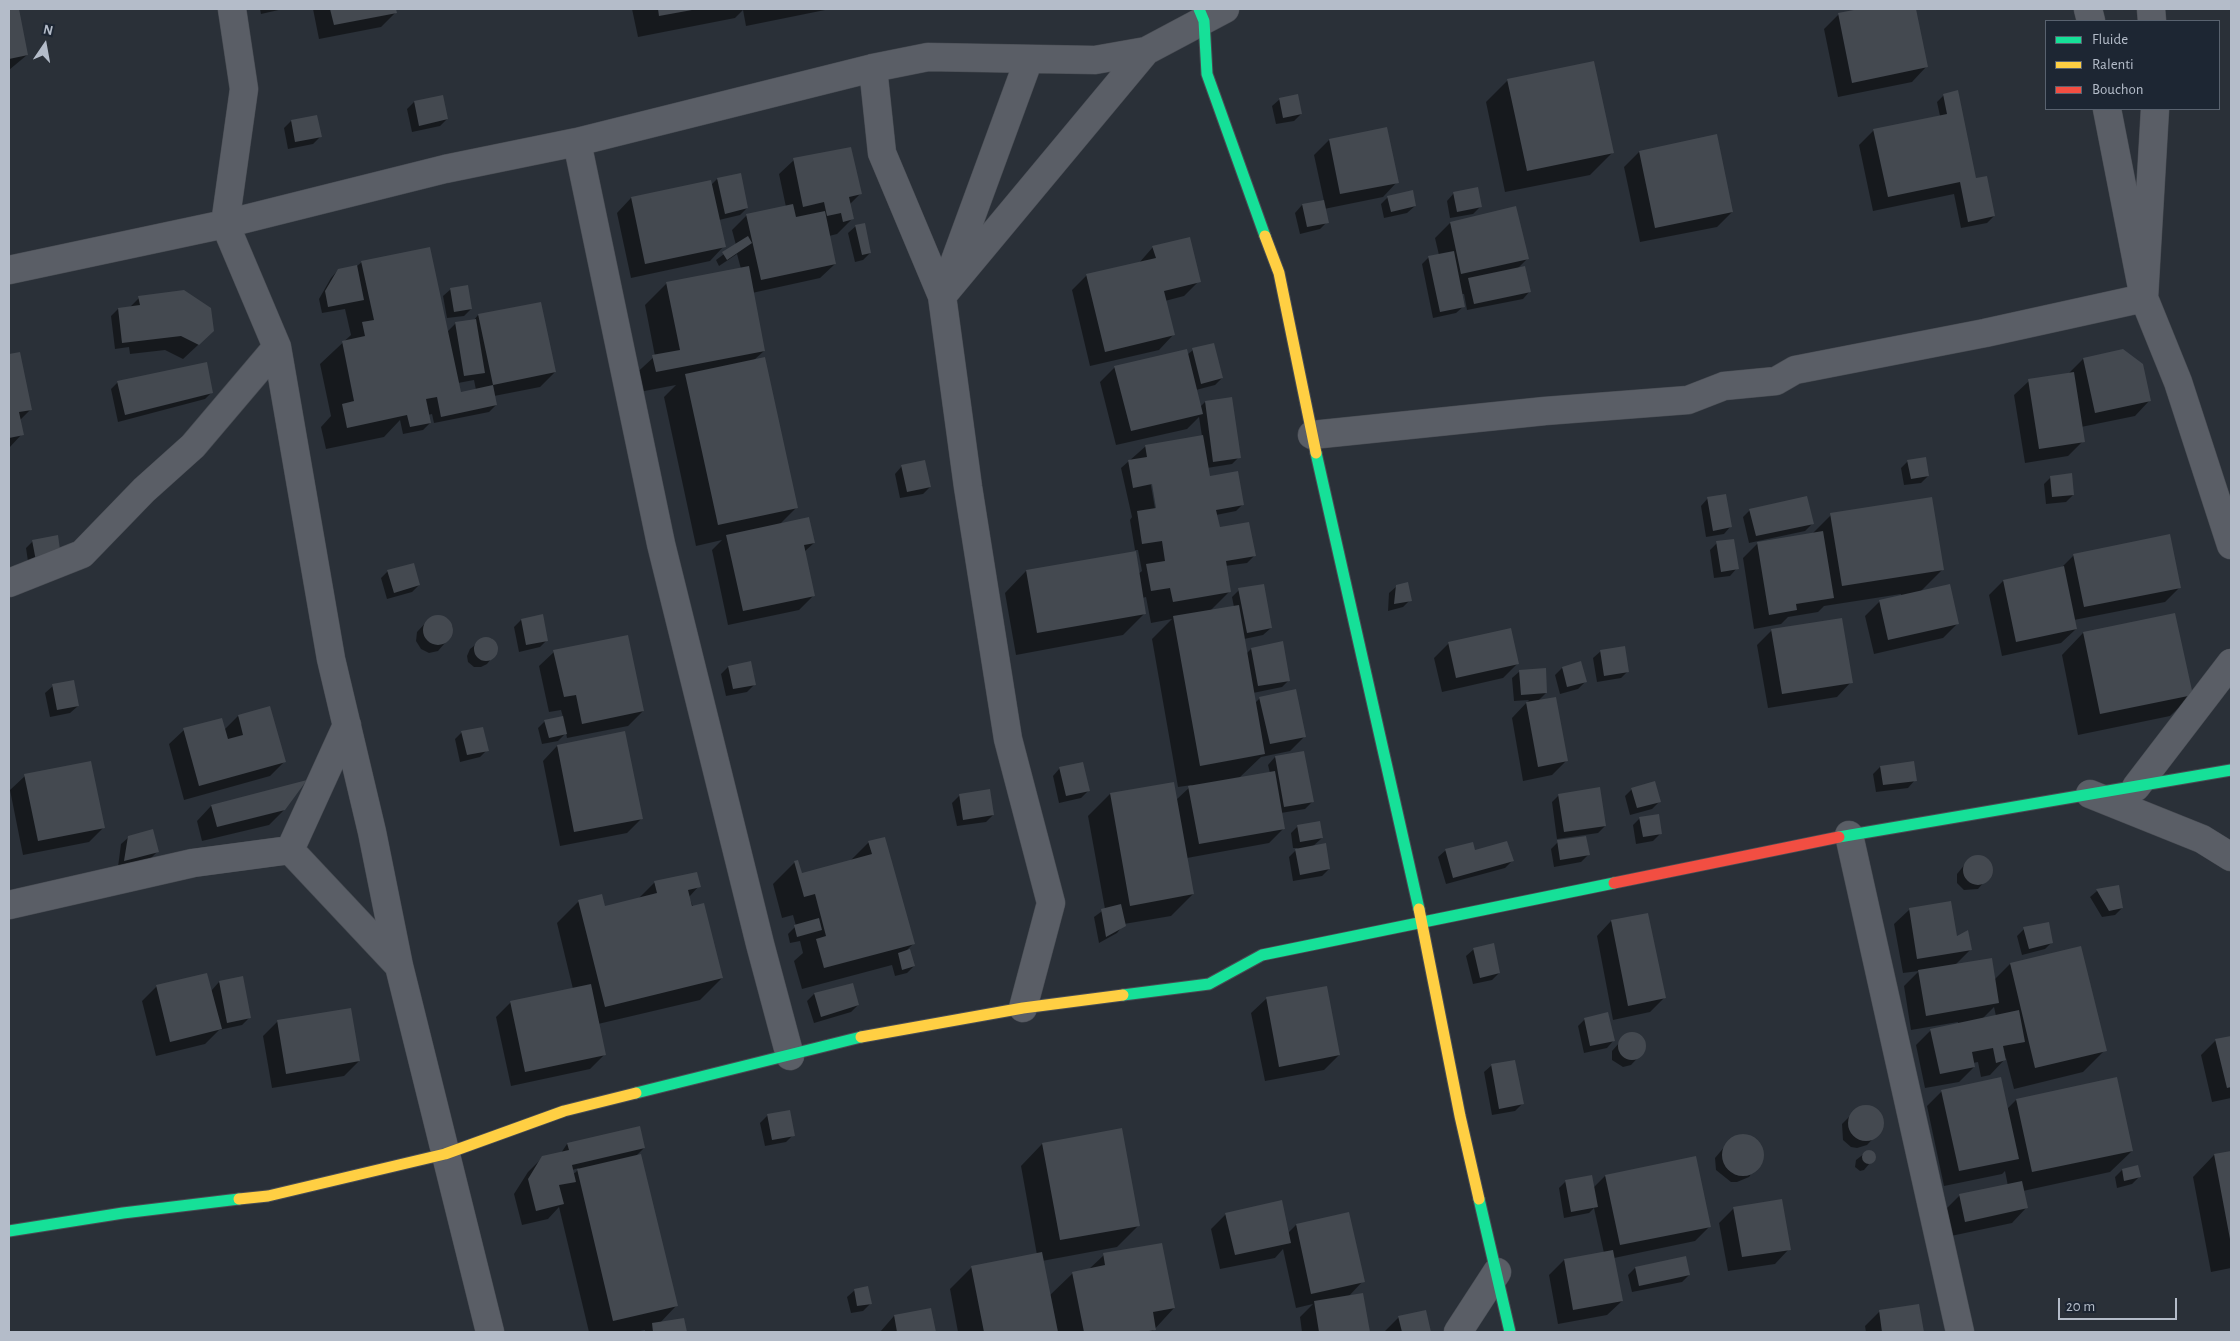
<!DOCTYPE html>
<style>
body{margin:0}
#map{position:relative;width:2240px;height:1341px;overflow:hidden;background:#2a3038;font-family:"Alegreya Sans",sans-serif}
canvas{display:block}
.frame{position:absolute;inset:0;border:10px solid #b4bcc9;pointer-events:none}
.legend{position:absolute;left:2045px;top:20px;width:175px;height:90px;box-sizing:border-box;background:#1d2633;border:1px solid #59626f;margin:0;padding:6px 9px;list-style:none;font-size:15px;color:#b4bcc9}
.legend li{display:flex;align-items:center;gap:10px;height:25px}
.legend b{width:25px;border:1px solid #59626f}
.north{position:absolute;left:20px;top:20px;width:50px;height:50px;-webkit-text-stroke:4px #1d2633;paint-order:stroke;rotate:12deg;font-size:14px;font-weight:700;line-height:20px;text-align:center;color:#b4bcc9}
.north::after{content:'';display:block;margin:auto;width:18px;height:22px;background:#b4bcc9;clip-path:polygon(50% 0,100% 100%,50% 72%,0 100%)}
.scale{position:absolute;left:2058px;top:1298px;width:119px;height:22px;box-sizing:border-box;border:2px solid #b4bcc9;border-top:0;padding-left:6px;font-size:15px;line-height:18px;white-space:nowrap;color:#b4bcc9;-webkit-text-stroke:4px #1d2633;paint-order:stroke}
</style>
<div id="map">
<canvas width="2240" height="1341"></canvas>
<div class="frame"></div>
<ul class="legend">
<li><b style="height:6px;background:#16e098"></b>Fluide</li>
<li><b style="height:6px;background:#ffcf43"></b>Ralenti</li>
<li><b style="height:6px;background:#f24e42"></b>Bouchon</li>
</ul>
<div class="north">N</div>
<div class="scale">20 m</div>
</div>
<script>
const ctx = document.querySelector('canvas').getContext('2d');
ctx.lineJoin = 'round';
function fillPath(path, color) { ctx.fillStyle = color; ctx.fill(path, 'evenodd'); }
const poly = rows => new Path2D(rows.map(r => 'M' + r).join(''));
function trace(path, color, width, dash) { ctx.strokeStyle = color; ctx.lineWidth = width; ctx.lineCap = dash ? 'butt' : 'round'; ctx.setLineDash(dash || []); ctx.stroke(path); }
const shadow = poly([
 [9,9,17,9,27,55,9,70],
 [260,9,283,9,261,14],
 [313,9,395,9,396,12,381,27,319,39],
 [632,9,830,9,746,26,743,10,735,18,638,37],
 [1865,9,1914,9,1926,67,1912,82,1838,97,1824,29,1839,14],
 [1508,80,1612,153,1590,175,1505,192,1486,102],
 [1944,95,1975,178,1994,216,1987,223,1961,228,1954,194,1873,211,1859,145,1874,130,1940,116,1937,102],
 [1280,99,1301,114,1294,121,1276,124,1272,106],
 [414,102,447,119,440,126,412,132,407,109],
 [291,121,320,137,313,144,288,149,284,128],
 [1716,136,1732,212,1717,227,1640,242,1624,167,1639,152],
 [1329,140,1397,182,1383,197,1324,209,1327,222,1320,229,1300,234,1295,213,1302,205,1324,201,1314,155],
 [794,160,860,194,849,205,852,219,837,234,829,236,835,264,820,278,752,293,764,351,754,360,797,507,779,525,814,543,804,552,814,595,799,610,728,625,712,550,722,540,696,546,664,397,676,385,634,393,631,378,655,356,645,305,667,283,741,269,737,254,719,266,716,260,736,245,732,230,747,215,786,207,779,174],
 [717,179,747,208,740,215,719,220,724,246,710,261,631,278,617,213,631,198,711,185],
 [1454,193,1480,207,1473,214,1450,218,1447,201],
 [1388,197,1415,206,1407,213,1384,218,1381,204],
 [1450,223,1528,258,1516,270,1530,291,1523,299,1467,310,1464,294,1461,294,1464,306,1456,313,1433,318,1422,264,1429,257,1439,255,1435,238],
 [856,226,870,253,863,260,855,262,848,233],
 [1153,247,1199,281,1184,296,1165,301,1173,335,1159,350,1090,366,1072,290,1087,275,1139,263],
 [362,262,447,332,456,323,474,320,478,315,555,372,540,387,494,396,496,405,489,412,434,423,432,414,428,415,430,423,423,430,403,434,400,420,384,437,326,449,321,427,331,416,320,364,351,335,345,309,322,313,319,299,331,278,338,270,357,266],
 [474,380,476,390,457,394,458,383],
 [451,289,471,309,464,316,447,318,443,296],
 [139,298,213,331,183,359,165,350,130,354,129,347,115,349,111,316,118,309,129,308],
 [1193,350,1222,378,1215,385,1196,390,1200,407,1205,402,1239,457,1232,464,1207,468,1209,479,1243,504,1236,511,1216,515,1219,530,1254,556,1247,563,1225,566,1230,591,1210,611,1234,607,1232,597,1239,590,1271,628,1263,635,1244,639,1246,654,1251,649,1289,680,1282,687,1253,693,1255,703,1260,698,1305,736,1290,751,1261,757,1239,778,1270,773,1268,765,1275,757,1312,802,1305,809,1281,813,1284,828,1269,843,1187,858,1193,894,1171,916,1124,924,1117,933,1099,943,1094,917,1105,909,1088,816,1110,794,1176,800,1192,785,1178,787,1152,639,1172,619,1151,623,1146,597,1142,598,1145,613,1123,635,1016,655,1005,593,1026,571,1138,574,1142,571,1138,550,1135,550,1130,520,1132,517,1121,468,1146,446,1202,436,1199,417,1187,429,1116,445,1100,382,1115,367,1187,355],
 [1146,457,1148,457,1162,536,1160,537],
 [19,353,31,409,19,421,22,434,9,448,9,355],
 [2083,359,2149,401,2135,416,2081,427,2083,441,2068,456,2025,463,2014,395,2029,381,2068,374],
 [118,382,212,392,205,399,118,422,111,389],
 [1908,461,1928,476,1921,483,1904,485,1901,468],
 [902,466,930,487,923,494,900,498,895,474],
 [2051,477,2073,495,2066,502,2046,504,2044,484],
 [1708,498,1731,526,1724,534,1706,537,1701,506],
 [1750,510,1812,524,1805,531,1749,543,1743,517],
 [1831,515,1943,569,1920,592,1958,623,1943,638,1874,654,1865,616,1880,601,1901,596,1901,594,1824,606,1818,612,1788,617,1781,624,1754,629,1743,558,1758,543,1811,535],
 [57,536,29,568,26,548,33,541],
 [1717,543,1737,568,1730,576,1714,578,1710,550],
 [2074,555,2179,588,2165,602,2074,620,2076,629,2061,643,2002,656,1989,595,2003,581,2060,569],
 [388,571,419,585,412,592,387,599,381,578],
 [1397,586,1410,600,1403,607,1388,611,1389,593],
 [440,616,448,619,453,627,451,636,438,651,429,653,421,649,416,641,417,632,431,617],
 [521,620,547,640,540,647,519,652,514,627],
 [1772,630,1851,682,1837,697,1768,708,1757,645],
 [2083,633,2192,695,2170,716,2078,735,2062,655],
 [484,638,491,638,496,643,498,650,487,664,481,667,474,667,468,662,467,656,470,649],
 [1449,643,1518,663,1503,678,1442,692,1434,658],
 [1601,651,1628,671,1621,678,1597,682,1593,658],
 [554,652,643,711,628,726,567,738,566,733,558,741,542,744,538,728,545,721,563,717,561,710,549,712,539,666],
 [728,667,755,684,747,692,726,696,721,674],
 [1562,668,1585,682,1578,689,1560,694,1555,675],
 [1520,671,1546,693,1538,701,1566,761,1552,775,1523,781,1512,718,1529,700,1514,701,1512,678],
 [53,686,78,706,70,713,50,717,45,693],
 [238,716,285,761,270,776,184,800,169,744,184,730,224,730],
 [462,732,487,750,480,757,460,762,455,739],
 [557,746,642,818,627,833,560,846,543,761],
 [1880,767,1915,780,1908,788,1876,792,1873,774],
 [1060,768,1088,791,1081,798,1059,803,1053,776],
 [25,776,104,827,89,842,23,855,10,790],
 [1632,789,1659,802,1652,809,1630,815,1625,796],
 [960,795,993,815,986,822,957,826,952,803],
 [1559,795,1605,826,1598,833,1557,839,1552,802],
 [211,806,284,810,269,825,202,841,197,821],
 [1640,818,1661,833,1653,841,1636,844,1633,825],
 [1298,826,1322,838,1312,847,1329,869,1322,876,1293,881,1289,857,1298,848,1293,848,1291,833],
 [129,837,157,852,150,859,118,867,121,844],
 [869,842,913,944,905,952,914,966,907,973,895,976,892,965,802,989,794,961,803,953,800,941,790,943,788,934,796,926,793,915,782,918,773,884,795,862,801,874,850,861],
 [1558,842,1588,855,1581,862,1554,867,1551,849],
 [1446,850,1474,852,1512,861,1505,868,1446,884,1438,857],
 [1983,857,1990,862,1991,874,1978,889,1964,890,1957,883,1957,874,1970,858],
 [654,883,699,886,689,897,722,978,700,1000,598,1024,605,1054,590,1069,511,1086,496,1017,511,1002,573,989,557,923,579,901,604,908,637,900],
 [2118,887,2122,908,2115,915,2102,917,2090,897,2097,891],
 [1950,902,1956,938,1970,950,1955,965,1994,980,2010,964,2105,1050,2083,1072,2014,1089,2006,1058,1990,1075,1981,1077,1978,1062,1973,1063,1974,1067,1959,1082,1925,1088,1916,1045,1931,1030,1958,1024,1958,1022,1911,1030,1904,986,1919,971,1903,973,1894,924,1909,910],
 [1994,1007,1996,1016,1982,1019],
 [1611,921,1664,998,1650,1012,1613,1020,1597,936],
 [2024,929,2052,942,2045,949,2022,955,2017,936],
 [1474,949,1499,973,1492,980,1473,984,1466,956],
 [219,982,249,1018,242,1025,219,1030,205,1044,156,1056,142,1001,157,986,211,991],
 [1326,988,1339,1055,1324,1070,1265,1081,1251,1013,1266,999],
 [814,994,858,1005,851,1012,814,1023,807,1001],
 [1585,1019,1614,1040,1607,1048,1584,1053,1578,1026],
 [278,1021,359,1061,344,1076,272,1088,263,1036],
 [1628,1033,1636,1033,1643,1038,1645,1050,1631,1065,1623,1067,1612,1060,1612,1051],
 [2231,1037,2231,1098,2212,1102,2201,1055,2216,1040],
 [1492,1065,1522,1104,1515,1111,1492,1115,1484,1072],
 [1942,1091,2006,1110,2016,1100,2132,1151,2110,1172,2023,1191,2026,1208,2012,1223,1951,1236,1945,1210,1960,1195,2008,1186,2005,1171,2002,1174,1944,1186,1927,1106],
 [1869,1106,1875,1108,1882,1117,1882,1129,1867,1145,1857,1148,1851,1147,1843,1140,1842,1124,1858,1108],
 [768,1115,793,1135,786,1142,765,1146,760,1123],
 [1743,1134,1756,1140,1760,1145,1763,1158,1749,1177,1737,1182,1731,1182,1716,1170,1715,1158,1731,1139],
 [567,1144,644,1148,635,1157,676,1306,659,1324,683,1319,686,1332,645,1332,645,1330,635,1332,589,1332,559,1207,548,1219,522,1225,514,1194,528,1172,543,1157,561,1153],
 [579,1168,576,1172,573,1174,572,1170],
 [1042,1144,1139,1225,1117,1247,1042,1261,1049,1296,1073,1273,1088,1270,1104,1255,1174,1308,1152,1332,958,1332,950,1289,972,1267,1037,1255,1021,1166],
 [1869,1150,1872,1152,1875,1157,1864,1170,1860,1171,1855,1167,1856,1160],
 [2231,1152,2231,1268,2211,1272,2193,1177,2214,1155],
 [2122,1170,2139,1177,2132,1184,2117,1188,2115,1177],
 [1605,1176,1710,1226,1695,1241,1614,1258,1622,1301,1607,1315,1558,1324,1549,1275,1564,1260,1604,1253,1594,1208,1589,1213,1564,1218,1559,1188,1566,1181,1593,1188],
 [1734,1208,1789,1249,1775,1264,1728,1271,1719,1223],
 [1348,1213,1363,1281,1348,1297,1362,1295,1368,1332,1302,1332,1300,1317,1313,1304,1296,1308,1283,1249,1275,1258,1220,1269,1211,1229,1226,1214,1288,1233,1296,1225],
 [1635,1268,1689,1275,1682,1282,1632,1292,1628,1275],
 [855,1290,870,1304,863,1311,851,1313,847,1297],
 [1918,1306,1922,1332,1866,1332,1865,1326,1879,1312],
 [930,1309,934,1332,880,1332,894,1316],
 [1425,1311,1429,1332,1384,1332,1399,1317]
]);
const building = poly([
 [9,9,19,9,28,55,9,59],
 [330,9,396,9,397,13,334,25],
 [658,9,692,9,692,10,659,16],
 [1859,9,1916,9,1928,67,1852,83,1838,13],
 [1594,61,1614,153,1527,171,1507,79],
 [1958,90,1976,178,1987,176,1995,216,1968,222,1960,182,1888,197,1873,129,1947,114,1943,94],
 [1298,94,1302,114,1283,118,1279,98],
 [443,95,448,119,419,126,414,101],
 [317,115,322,137,295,142,291,120],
 [1387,127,1399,183,1340,194,1329,139],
 [1717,134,1733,212,1655,228,1639,151],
 [851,147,862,194,849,197,854,219,843,222,841,213,827,216,824,202,803,207,793,158],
 [741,173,748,208,725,214,717,178],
 [711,180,726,247,645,264,631,197],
 [1478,187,1482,207,1457,212,1453,192],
 [1413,190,1416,206,1391,212,1387,196],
 [1324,200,1329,223,1307,227,1302,204],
 [793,204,796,217,825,211,836,264,761,280,746,214],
 [1516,206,1529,259,1461,274,1450,222],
 [865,223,871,253,862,255,855,225],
 [748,236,752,243,727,260,722,252],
 [1190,237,1201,282,1164,291,1175,335,1105,352,1086,274,1156,258,1152,246],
 [430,247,461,392,493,385,497,405,441,417,437,397,426,399,431,423,410,427,407,415,347,428,342,404,354,401,342,341,365,336,362,322,374,320,361,261],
 [1454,251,1465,307,1440,312,1428,256],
 [357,265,364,300,328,307,325,291,338,269],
 [749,266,765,351,656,372,652,355,680,350,666,282],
 [1525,266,1531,292,1474,304,1468,278],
 [468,285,472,309,454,312,450,288],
 [184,290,211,308,214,331,199,345,181,336,122,343,118,308,140,305,138,296],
 [541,302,556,372,493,385,478,314],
 [476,319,485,373,464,376,455,322],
 [1214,343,1223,378,1201,384,1192,348],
 [1187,349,1203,414,1131,431,1114,366],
 [2123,349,2143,364,2151,401,2095,413,2083,358],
 [20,352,32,410,19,412,24,435,9,438,9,354],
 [765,357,798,508,718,525,685,374],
 [207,362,213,393,125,415,117,381],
 [2074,372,2085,442,2039,449,2028,379],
 [1232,397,1241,458,1213,462,1205,401],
 [1203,435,1210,476,1238,471,1244,505,1216,510,1220,527,1249,522,1256,556,1226,561,1231,592,1173,602,1170,588,1151,591,1146,564,1165,561,1162,541,1142,544,1137,511,1156,508,1152,484,1133,488,1128,460,1147,457,1145,445],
 [1926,457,1929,476,1911,479,1907,460],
 [925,460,931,487,907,492,901,465],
 [2072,473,2074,495,2052,497,2050,476],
 [1726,494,1732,527,1713,531,1707,497],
 [1807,496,1814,524,1756,536,1749,509],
 [1932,497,1944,570,1842,586,1830,513],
 [809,517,815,543,804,545,815,596,743,611,726,535],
 [1823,531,1834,598,1796,604,1797,610,1769,615,1757,542],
 [2170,534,2181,588,2084,607,2073,554],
 [58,535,61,557,36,561,32,540],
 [1734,539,1739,569,1721,572,1716,541],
 [1136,551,1146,614,1037,633,1026,570],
 [414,563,420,585,394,593,387,570],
 [2064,566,2077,629,2016,642,2003,580],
 [1408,582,1412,601,1394,604,1396,585],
 [1264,584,1272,628,1247,633,1238,588],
 [1950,584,1959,624,1888,640,1879,600],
 [1239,605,1265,754,1200,766,1173,616],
 [2175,613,2193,695,2100,714,2083,632],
 [543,614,548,641,526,645,521,619],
 '423 630a15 15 0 1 1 30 0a15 15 0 1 1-30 0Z',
 [1842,618,1853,683,1782,694,1771,629],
 [1511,628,1519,664,1456,678,1448,642],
 [628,635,644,711,582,724,576,695,564,697,553,650],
 '474 649a12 12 0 1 1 24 0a12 12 0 1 1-24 0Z',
 [1283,641,1290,681,1258,686,1251,648],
 [1625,646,1629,672,1604,676,1600,650],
 [751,661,756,685,733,689,728,666],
 [1581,661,1587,682,1567,687,1562,667],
 [1546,668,1547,693,1521,695,1519,670],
 [74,680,79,706,57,710,52,684],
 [1296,689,1306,737,1270,744,1259,697],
 [1556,697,1568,761,1538,767,1526,702],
 [270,706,286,762,199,786,183,728,222,718,228,739,243,735,238,715],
 [563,716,567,734,549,738,544,720],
 [483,727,489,751,467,755,461,731],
 [625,731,643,819,574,832,557,745],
 [1304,751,1314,802,1284,807,1275,756],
 [91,761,105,828,38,841,24,774],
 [1914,761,1917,781,1883,785,1880,766],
 [1083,762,1090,791,1066,796,1059,767],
 [1275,771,1285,829,1199,844,1188,786],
 [307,780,285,810,217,827,211,805],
 [1655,781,1661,802,1637,808,1631,788],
 [1174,782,1194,894,1130,906,1110,793],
 [1600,787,1606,826,1564,832,1558,794],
 [990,789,994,815,963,820,959,794],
 [1659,814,1662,834,1643,837,1639,817],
 [1320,821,1323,838,1300,842,1297,825],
 [153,829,159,852,124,861,128,836],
 [1586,836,1590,855,1560,860,1557,840],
 [885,837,915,944,824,968,816,939,826,936,815,894,804,897,794,861,798,860,802,873,872,854,868,841],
 [1507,841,1514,861,1453,878,1445,849,1473,842,1475,850],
 [1326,843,1330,869,1300,875,1295,849],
 '1963 870a15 15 0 1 1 30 0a15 15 0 1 1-30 0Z',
 [697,872,701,887,688,890,692,906,704,903,723,978,605,1007,578,900,602,894,605,906,657,893,654,881],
 [2119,885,2123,908,2109,911,2096,889],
 [1951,901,1957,936,1968,930,1972,950,1917,959,1909,908],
 [1121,904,1126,926,1106,937,1101,909],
 [1648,913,1666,998,1628,1006,1611,920],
 [819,918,822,930,797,937,794,925],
 [2049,922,2053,943,2029,949,2023,927],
 [1494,943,1500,973,1480,978,1473,948],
 [2081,946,2107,1051,2035,1068,2010,963],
 [910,949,915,966,902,970,898,953],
 [1992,958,1999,1003,1926,1016,1918,970],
 [207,973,222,1029,170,1042,156,985],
 [243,976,251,1018,227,1023,219,981],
 [853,983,859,1005,821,1017,814,993],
 [591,984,606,1055,525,1072,510,1001],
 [1327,986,1340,1055,1279,1067,1266,997],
 [351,1008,360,1061,286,1074,277,1020],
 [2019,1010,2025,1042,2003,1046,2006,1060,1996,1063,1993,1048,1972,1052,1975,1067,1940,1074,1930,1029],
 [1608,1012,1615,1041,1590,1046,1584,1018],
 '1618 1046a14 14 0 1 1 28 0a14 14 0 1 1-28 0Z',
 [2231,1036,2231,1087,2227,1088,2215,1039],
 [1515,1060,1524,1104,1499,1109,1491,1064],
 [2001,1077,2019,1159,1959,1171,1941,1090],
 [2117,1077,2133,1151,2032,1172,2016,1099],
 '1848 1123a18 18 0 1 1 36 0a18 18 0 1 1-36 0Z',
 [790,1110,795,1136,772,1140,767,1114],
 [640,1126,645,1148,572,1165,576,1182,559,1185,564,1204,536,1211,528,1179,542,1156,569,1150,567,1143],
 [1122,1128,1140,1226,1060,1240,1042,1143],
 '1722 1155a21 21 0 1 1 42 0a21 21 0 1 1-42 0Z',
 '1862 1157a7 7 0 1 1 14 0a7 7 0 1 1-14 0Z',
 [2231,1151,2231,1239,2230,1239,2214,1154],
 [641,1154,678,1306,613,1321,577,1169],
 [1696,1156,1711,1227,1620,1245,1605,1175],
 [2138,1165,2141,1177,2124,1181,2122,1169],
 [1592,1175,1598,1207,1571,1212,1565,1180],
 [2022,1181,2028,1208,1965,1222,1959,1194],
 [1782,1199,1791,1250,1742,1257,1733,1207],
 [1282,1200,1291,1243,1235,1255,1225,1213],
 [1349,1212,1365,1282,1311,1294,1296,1224],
 [1162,1243,1175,1308,1153,1312,1156,1330,1142,1332,1084,1332,1072,1272,1105,1265,1103,1253],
 [1613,1250,1623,1301,1573,1310,1564,1259],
 [1042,1252,1058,1332,984,1332,971,1266],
 [1686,1256,1690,1275,1639,1286,1635,1267],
 [868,1286,872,1304,857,1306,854,1289],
 [1363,1293,1370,1332,1319,1332,1314,1301],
 [1919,1304,1924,1332,1882,1332,1879,1310],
 [931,1308,936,1332,897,1332,894,1315],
 [1426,1310,1431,1332,1402,1332,1398,1316],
 [684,1318,687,1332,653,1332,652,1323]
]);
const street = poly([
 [232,9,244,89,225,224,277,347,331,659,372,832,399,966,490,1332],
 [2088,9,2091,21],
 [2151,9,2152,21],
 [873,68,882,153,942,296,1146,51],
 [2107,109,2144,298,2178,382,2231,545],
 [577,142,661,544,760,944,790,1056],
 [9,270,225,224,445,169,577,142,873,68,928,57,1095,60,1146,51,1225,9],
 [1312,435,1545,411,1688,400,1724,386,1776,381,1795,370,1985,333,2144,298,2155,109],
 [9,583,82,554,144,490,193,446,277,347],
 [2136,787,2231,663],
 [2090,794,2202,839,2231,857],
 [1849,835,1960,1332],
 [290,850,399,966],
 [290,850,347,725],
 [9,905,193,863,290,850],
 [1023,1008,1051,903,1008,739,968,487,942,296,1029,59],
 [1458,1332,1497,1272]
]);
const fast = poly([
 [1199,9,1204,21,1207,74,1265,236],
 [1316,453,1419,909],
 [1839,837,2231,770],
 [1123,995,1209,984,1262,955,1614,883],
 [636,1093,861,1037],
 [1479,1199,1510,1332],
 [9,1231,123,1213,239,1199]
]);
const slow = poly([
 [1265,236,1279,273,1316,453],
 [1419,909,1460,1116,1479,1199],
 [861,1037,1023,1008,1123,995],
 [239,1199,268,1196,445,1154,564,1111,636,1093]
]);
const jam = poly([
 [1614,883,1839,837]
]);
fillPath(shadow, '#0007');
fillPath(building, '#444950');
trace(street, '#484c53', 29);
trace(fast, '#484c53', 13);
trace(slow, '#484c53', 13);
trace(jam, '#484c53', 13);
trace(street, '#5a5e66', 28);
trace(fast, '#16e098', 11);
trace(slow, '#ffcf43', 11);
trace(jam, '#f24e42', 11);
</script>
